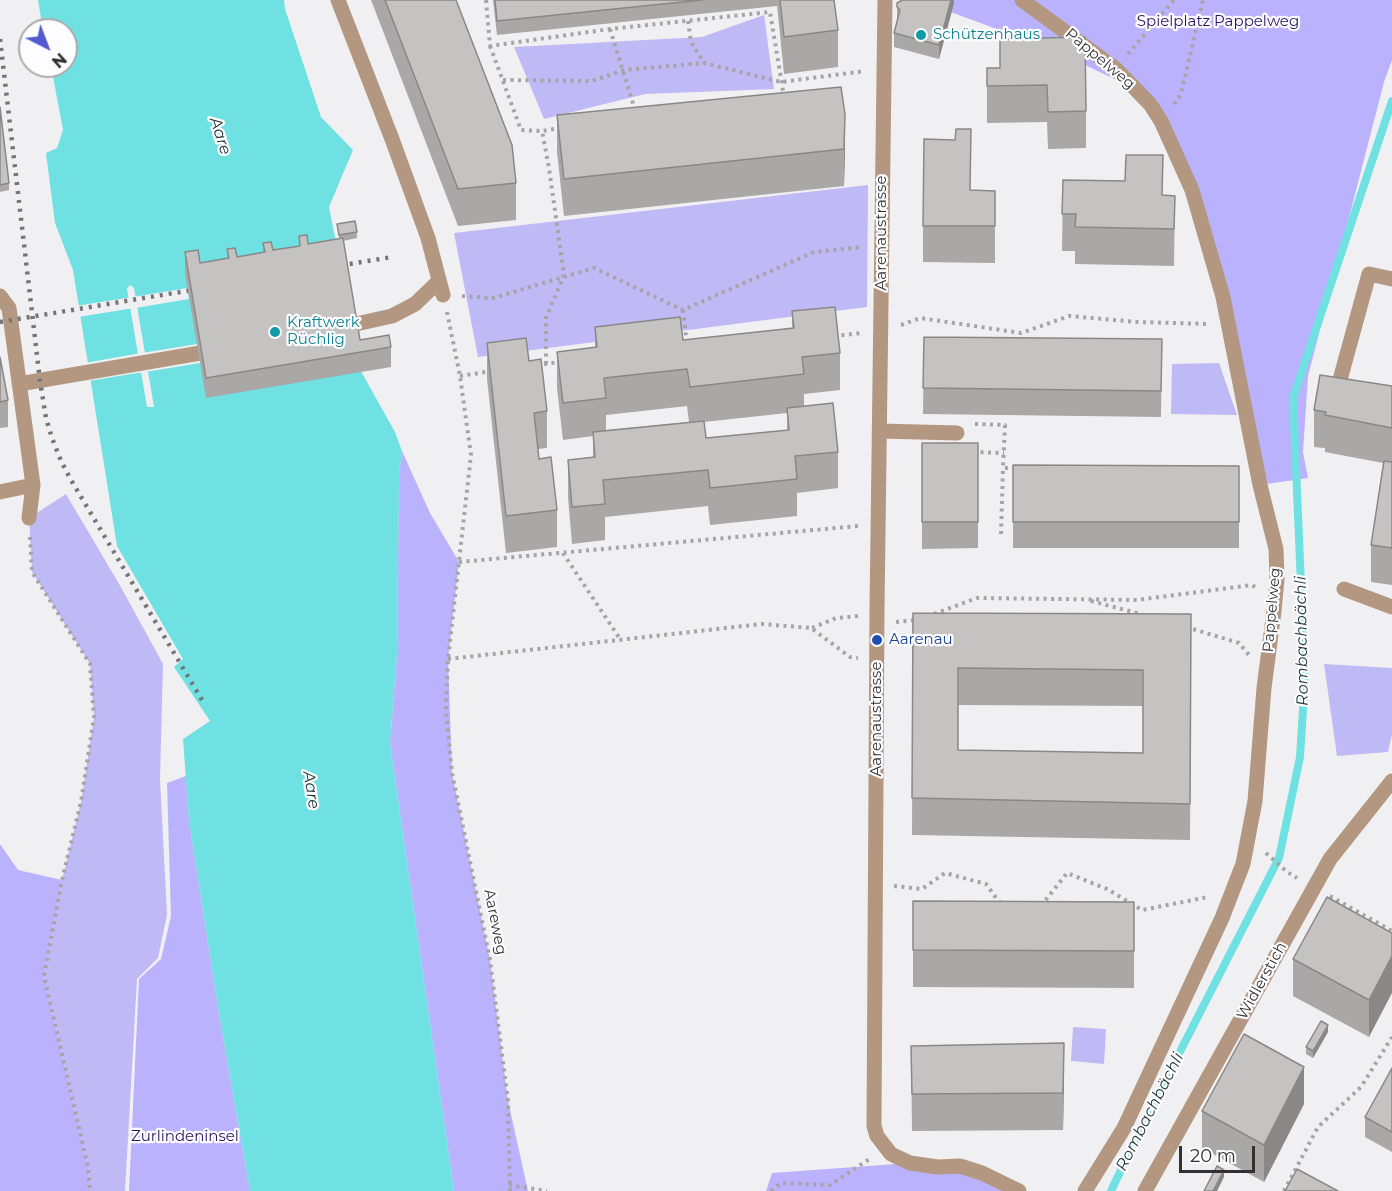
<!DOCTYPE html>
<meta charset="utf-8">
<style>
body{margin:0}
#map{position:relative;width:1392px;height:1191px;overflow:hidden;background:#f0f0f2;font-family:Montserrat,sans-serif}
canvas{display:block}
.north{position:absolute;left:18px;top:18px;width:60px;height:60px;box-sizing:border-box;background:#fdfdff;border:2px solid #ababad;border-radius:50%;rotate:138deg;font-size:16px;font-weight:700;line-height:24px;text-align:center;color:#313132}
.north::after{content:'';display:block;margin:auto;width:21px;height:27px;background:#5459d0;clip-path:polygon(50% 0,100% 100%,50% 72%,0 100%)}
.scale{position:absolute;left:1179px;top:1146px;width:76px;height:27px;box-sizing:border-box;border:3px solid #313132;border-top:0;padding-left:8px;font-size:18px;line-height:21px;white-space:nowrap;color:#313132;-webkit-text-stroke:4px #fdfdff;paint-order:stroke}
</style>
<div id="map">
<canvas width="1392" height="1191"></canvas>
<div class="north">N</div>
<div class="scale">20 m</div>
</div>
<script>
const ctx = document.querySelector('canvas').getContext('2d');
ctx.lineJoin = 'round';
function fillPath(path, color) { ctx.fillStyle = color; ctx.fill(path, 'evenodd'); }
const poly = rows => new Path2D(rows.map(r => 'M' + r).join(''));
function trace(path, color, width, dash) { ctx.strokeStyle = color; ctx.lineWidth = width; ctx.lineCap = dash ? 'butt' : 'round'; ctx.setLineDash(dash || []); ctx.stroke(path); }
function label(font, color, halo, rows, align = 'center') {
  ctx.font = font + ' Montserrat,sans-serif'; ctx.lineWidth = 4.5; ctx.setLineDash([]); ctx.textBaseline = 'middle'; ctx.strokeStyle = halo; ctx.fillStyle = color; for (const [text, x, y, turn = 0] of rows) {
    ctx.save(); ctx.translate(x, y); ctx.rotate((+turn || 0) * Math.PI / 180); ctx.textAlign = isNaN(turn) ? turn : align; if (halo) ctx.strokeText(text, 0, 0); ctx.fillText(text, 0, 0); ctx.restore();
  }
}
const green = poly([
 [764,15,774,89,645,94,544,119,514,47,702,37],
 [868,185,867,307,478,357,454,233],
 [1219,363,1237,415,1171,414,1172,364],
 [66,494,122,589,163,664,160,779,167,915,158,958,137,979,125,1191,90,1191,88,1167,44,976,62,880,81,802,94,717,90,664,32,572,29,518],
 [1324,664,1392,668,1392,734,1388,752,1337,756],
 [1073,1027,1106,1029,1104,1064,1071,1061]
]);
const forest = poly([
 [918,0,1392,0,1392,60,1384,82,1308,376,1303,452,1308,478,1260,485,1192,190,1135,89,1054,50],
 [402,451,430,513,459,562,448,659,452,773,490,960,508,1101,528,1191,454,1191,390,743,397,653,399,475],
 [186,776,189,821,220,1019,250,1191,129,1191,139,979,161,959,171,916,167,783],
 [0,844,18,870,62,880,44,976,88,1167,90,1191,0,1191],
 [910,1163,960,1166,1019,1191,766,1191,772,1173]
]);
const water = poly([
 [38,0,284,0,285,9,321,117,353,150,329,207,362,373,395,432,402,451,399,475,397,653,390,743,454,1191,250,1191,220,1019,189,821,183,739,210,721,174,667,183,659,117,546,73,270,55,223,46,153,57,148,63,130,51,66,66,66,66,30,43,30],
 [130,285,134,288,154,407,147,407,127,289]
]);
const pier = poly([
 [187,288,189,299,135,308,133,297],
 [132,297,134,308,78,317,76,306],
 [197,344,200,363,145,372,142,353],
 [141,353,144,372,88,381,85,363]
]);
const stream = poly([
 [1111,1191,1144,1122,1279,858,1300,757,1305,678,1293,398,1392,101]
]);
const path = poly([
 [486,0,490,46,610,29,770,12,784,97],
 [688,21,691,42,704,63],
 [610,29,635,110],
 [490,46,521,130,542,131],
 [1128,54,1174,0],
 [503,80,592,81,624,70,704,63,781,82,865,71],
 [1174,104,1181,94,1203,0],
 [462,296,493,298,594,268,683,310,814,252,863,247],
 [683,310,687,345],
 [447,312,460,376,471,455,448,659,446,710,452,773,490,960,508,1101,510,1191],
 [901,325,920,318,1021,333,1069,316,1137,322,1209,324],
 [834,336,862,333],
 [544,364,561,362],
 [546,364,546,318,564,275,549,168,542,131,560,128],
 [460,376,492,371],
 [975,424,1005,425,1003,468,1019,468],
 [973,452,1004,453],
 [1001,534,1003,468],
 [30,537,32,572,90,664,94,717,81,802,62,880,44,976,88,1167,90,1191],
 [563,553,620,639],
 [459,562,858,526],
 [1091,601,1148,616],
 [934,614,977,598,1137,600,1252,585,1255,587],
 [896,622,915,620],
 [1186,627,1239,643,1249,655],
 [812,628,836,618,859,616],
 [448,659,762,624,811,628,850,657,858,658],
 [1266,853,1287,872,1297,878],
 [894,886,922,889,945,873,986,884,999,902,1002,903],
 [1330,896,1392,931],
 [1041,906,1067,873,1107,889,1142,910,1208,897],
 [509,1185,547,1191],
 [771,1191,781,1183,830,1185,871,1158],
 [1284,1191,1318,1127,1361,1087,1392,1037]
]);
const service = poly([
 [338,0,392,139,428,238,443,295],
 [1022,0,1116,69,1150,104,1161,121,1192,190,1223,297,1260,485,1276,549,1277,579,1274,611,1264,688,1255,801,1243,864,1222,918,1124,1128,1085,1191],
 [0,296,9,308,33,485,29,518],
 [338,328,392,316,415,304,439,281],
 [19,384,218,350],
 [1338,387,1369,274,1392,279],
 [880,431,957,433],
 [0,492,33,485],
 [1344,589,1392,607],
 [1145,1191,1330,859,1392,781]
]);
const minor = poly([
 [885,0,877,608,874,1126,877,1136,891,1154,910,1163,938,1167,960,1166,982,1173,1019,1191]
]);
const rail = poly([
 [0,39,40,381,46,418,52,438,61,461,71,480,202,700],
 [332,267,392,257],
 [0,322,204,288]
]);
const wall = poly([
 [371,0,456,0,516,183,516,220,458,226],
 [493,0,834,0,838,30,838,67,784,74,777,5,777,6,497,35],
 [954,0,954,3,939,59,894,47,894,33,897,21,897,3],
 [1000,39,1086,111,1086,148,1048,149,1047,122,987,123,987,68,1000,68],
 [841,87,845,151,844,186,564,216,557,152,557,115],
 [0,107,9,183,9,190,0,192],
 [955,140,971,190,995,227,995,263,923,262,923,226],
 [1063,180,1163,195,1175,196,1174,266,1075,264,1075,251,1062,251],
 [337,224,357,232,357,238,343,241,360,340,391,347,391,367,206,398,185,273,185,252,200,263,227,258,227,249,237,257,263,252,263,243,273,250,299,246,299,236,308,244,339,239],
 [792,311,840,353,840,390,804,394,804,406,838,452,838,488,797,493,797,516,710,525,708,506,605,517,605,540,572,544,568,497,568,460,593,457,593,436,563,440,557,388,557,352,595,347,595,327,683,340,792,328],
 [687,406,689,422,606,430,606,415],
 [787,413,787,430,706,438,704,422],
 [924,337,1162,339,1161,417,923,414],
 [487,343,529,361,547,411,547,448,538,449,539,459,557,510,557,547,506,553,487,379],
 [0,357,8,400,8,427,0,428],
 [1392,386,1392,585,1371,582,1371,545,1383,463,1325,452,1325,448,1314,447,1314,410],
 [922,443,978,443,978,548,922,549],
 [1013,465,1239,466,1239,548,1013,548],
 [913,613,1191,614,1190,840,912,835],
 [958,705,1143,706,1143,753,958,750],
 [913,901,1134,902,1134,988,913,987],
 [1392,933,1369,1037,1293,996,1293,959],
 [1328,1032,1313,1058,1306,1054,1306,1047],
 [911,1046,1064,1080,1063,1130,912,1131],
 [1392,1068,1392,1152,1365,1137,1365,1117],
 [1304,1104,1264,1182,1202,1148,1202,1111]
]);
const shadedWall = poly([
 [951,0,954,0,954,3,939,59,939,45],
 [845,114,845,151,844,186,844,149],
 [1392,956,1392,993,1369,1037,1369,1000],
 [1328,1025,1328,1032,1313,1058,1313,1051],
 [1064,1043,1064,1080,1063,1130,1063,1093],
 [1304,1067,1304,1104,1264,1182,1264,1145],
 [1224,1170,1224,1177,1217,1191,1213,1191]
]);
const building = poly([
 [385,0,456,0,512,145,516,183,458,189,385,0],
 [495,0,702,0,497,21,495,0],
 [780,0,834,0,838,30,784,37,780,0],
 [902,0,951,0,939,45,894,33,900,10,897,7,897,3,902,0],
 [1085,37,1086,111,1048,112,1047,85,987,86,987,68,1000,68,1000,39,1085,37],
 [841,87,845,114,844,149,564,179,557,115,841,87],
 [0,107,9,183,0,185,0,107],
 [956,129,971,129,970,190,995,191,995,226,923,226,924,139,955,140,956,129],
 [1126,155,1163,155,1162,195,1175,196,1174,229,1075,227,1076,214,1062,214,1063,180,1125,181,1126,155],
 [355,221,357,232,339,235,337,224,355,221],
 [307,235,308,244,343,238,360,340,389,335,391,347,206,378,185,252,198,250,200,263,229,258,227,249,235,248,237,257,265,252,263,243,271,242,273,250,300,246,299,236,307,235],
 [835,307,840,353,802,357,804,374,690,387,687,369,604,378,606,398,563,403,557,352,597,347,595,327,680,317,683,340,794,328,792,311,835,307],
 [924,337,1162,339,1161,391,923,388,924,337],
 [526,338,529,361,541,359,547,411,534,413,539,459,551,457,557,510,506,516,487,343,526,338],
 [0,357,8,400,0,402,0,357],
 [1320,375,1392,386,1392,428,1325,415,1326,412,1314,410,1320,375],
 [833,403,838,452,795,456,797,479,710,488,708,470,603,480,605,504,572,507,568,460,595,457,593,432,704,421,706,438,789,430,787,408,833,403],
 [922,443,978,443,978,522,922,522,922,443],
 [1384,461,1392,462,1392,548,1371,545,1384,461],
 [1013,465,1239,466,1239,522,1013,522,1013,465],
 [913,613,1191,614,1190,804,912,798,913,613],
 [958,668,1143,670,1143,753,958,750,958,668],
 [1327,897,1392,933,1392,956,1369,1000,1293,959,1327,897],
 [913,901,1134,902,1134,951,913,950,913,901],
 [1321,1021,1328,1025,1313,1051,1306,1047,1321,1021],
 [1244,1034,1304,1067,1264,1145,1202,1111,1244,1034],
 [1064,1043,1063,1093,912,1094,911,1046,1064,1043],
 [1392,1068,1392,1132,1365,1117,1392,1068],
 [1217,1166,1224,1170,1213,1191,1204,1191,1217,1166],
 [1297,1169,1338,1191,1285,1191,1297,1169]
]);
const markers = [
 [921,35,6,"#0f9aa8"],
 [275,332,6,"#0f9aa8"],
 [877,640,6,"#1a4fb4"]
];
const parkNames = [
 ["Spielplatz Pappelweg",1218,22],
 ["Zurlindeninsel",185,1137]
];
const cultureNames = [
 ["Schützenhaus",933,35],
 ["Kraftwerk",287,323],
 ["Rüchlig",287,340]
];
const streetNames = [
 ["Pappelweg",1100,59,40],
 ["Aarenaustrasse",882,233,-90],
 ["Pappelweg",1272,610,-85],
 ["Aarenaustrasse",877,719,-90],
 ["Aareweg",495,922,79],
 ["Widlerstich",1262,981,-61]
];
const transitNames = [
 ["Aarenau",889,640]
];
const waterNames = [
 ["Aare",220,136,72],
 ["Rombachbächli",1302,641,-91],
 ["Aare",311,790,81],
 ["Rombachbächli",1150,1112,-63]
];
fillPath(green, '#bfb9f5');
fillPath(forest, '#bab2fc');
fillPath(water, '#6fe1e3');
fillPath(pier, '#f0f0f2');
trace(stream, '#6fe1e3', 8);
trace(path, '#a5a5a7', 4, [3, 4.5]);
trace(service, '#b49781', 15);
trace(minor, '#b49781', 15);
trace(rail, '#757577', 4.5, [3, 6]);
fillPath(wall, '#a9a8a6');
fillPath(shadedWall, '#8a8887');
fillPath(building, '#c5c3c1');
trace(building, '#8a8887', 1.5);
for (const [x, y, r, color] of markers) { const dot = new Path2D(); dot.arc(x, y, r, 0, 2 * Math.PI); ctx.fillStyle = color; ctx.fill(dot); trace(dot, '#fdfdff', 2); }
label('15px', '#2c1366', '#fdfdff', parkNames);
label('15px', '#0d838f', '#fdfdff', cultureNames, 'left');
label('15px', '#313132', '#fdfdff', streetNames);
label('15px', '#164399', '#fdfdff', transitNames, 'left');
label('italic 16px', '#1d3233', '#fdfdff', waterNames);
</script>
